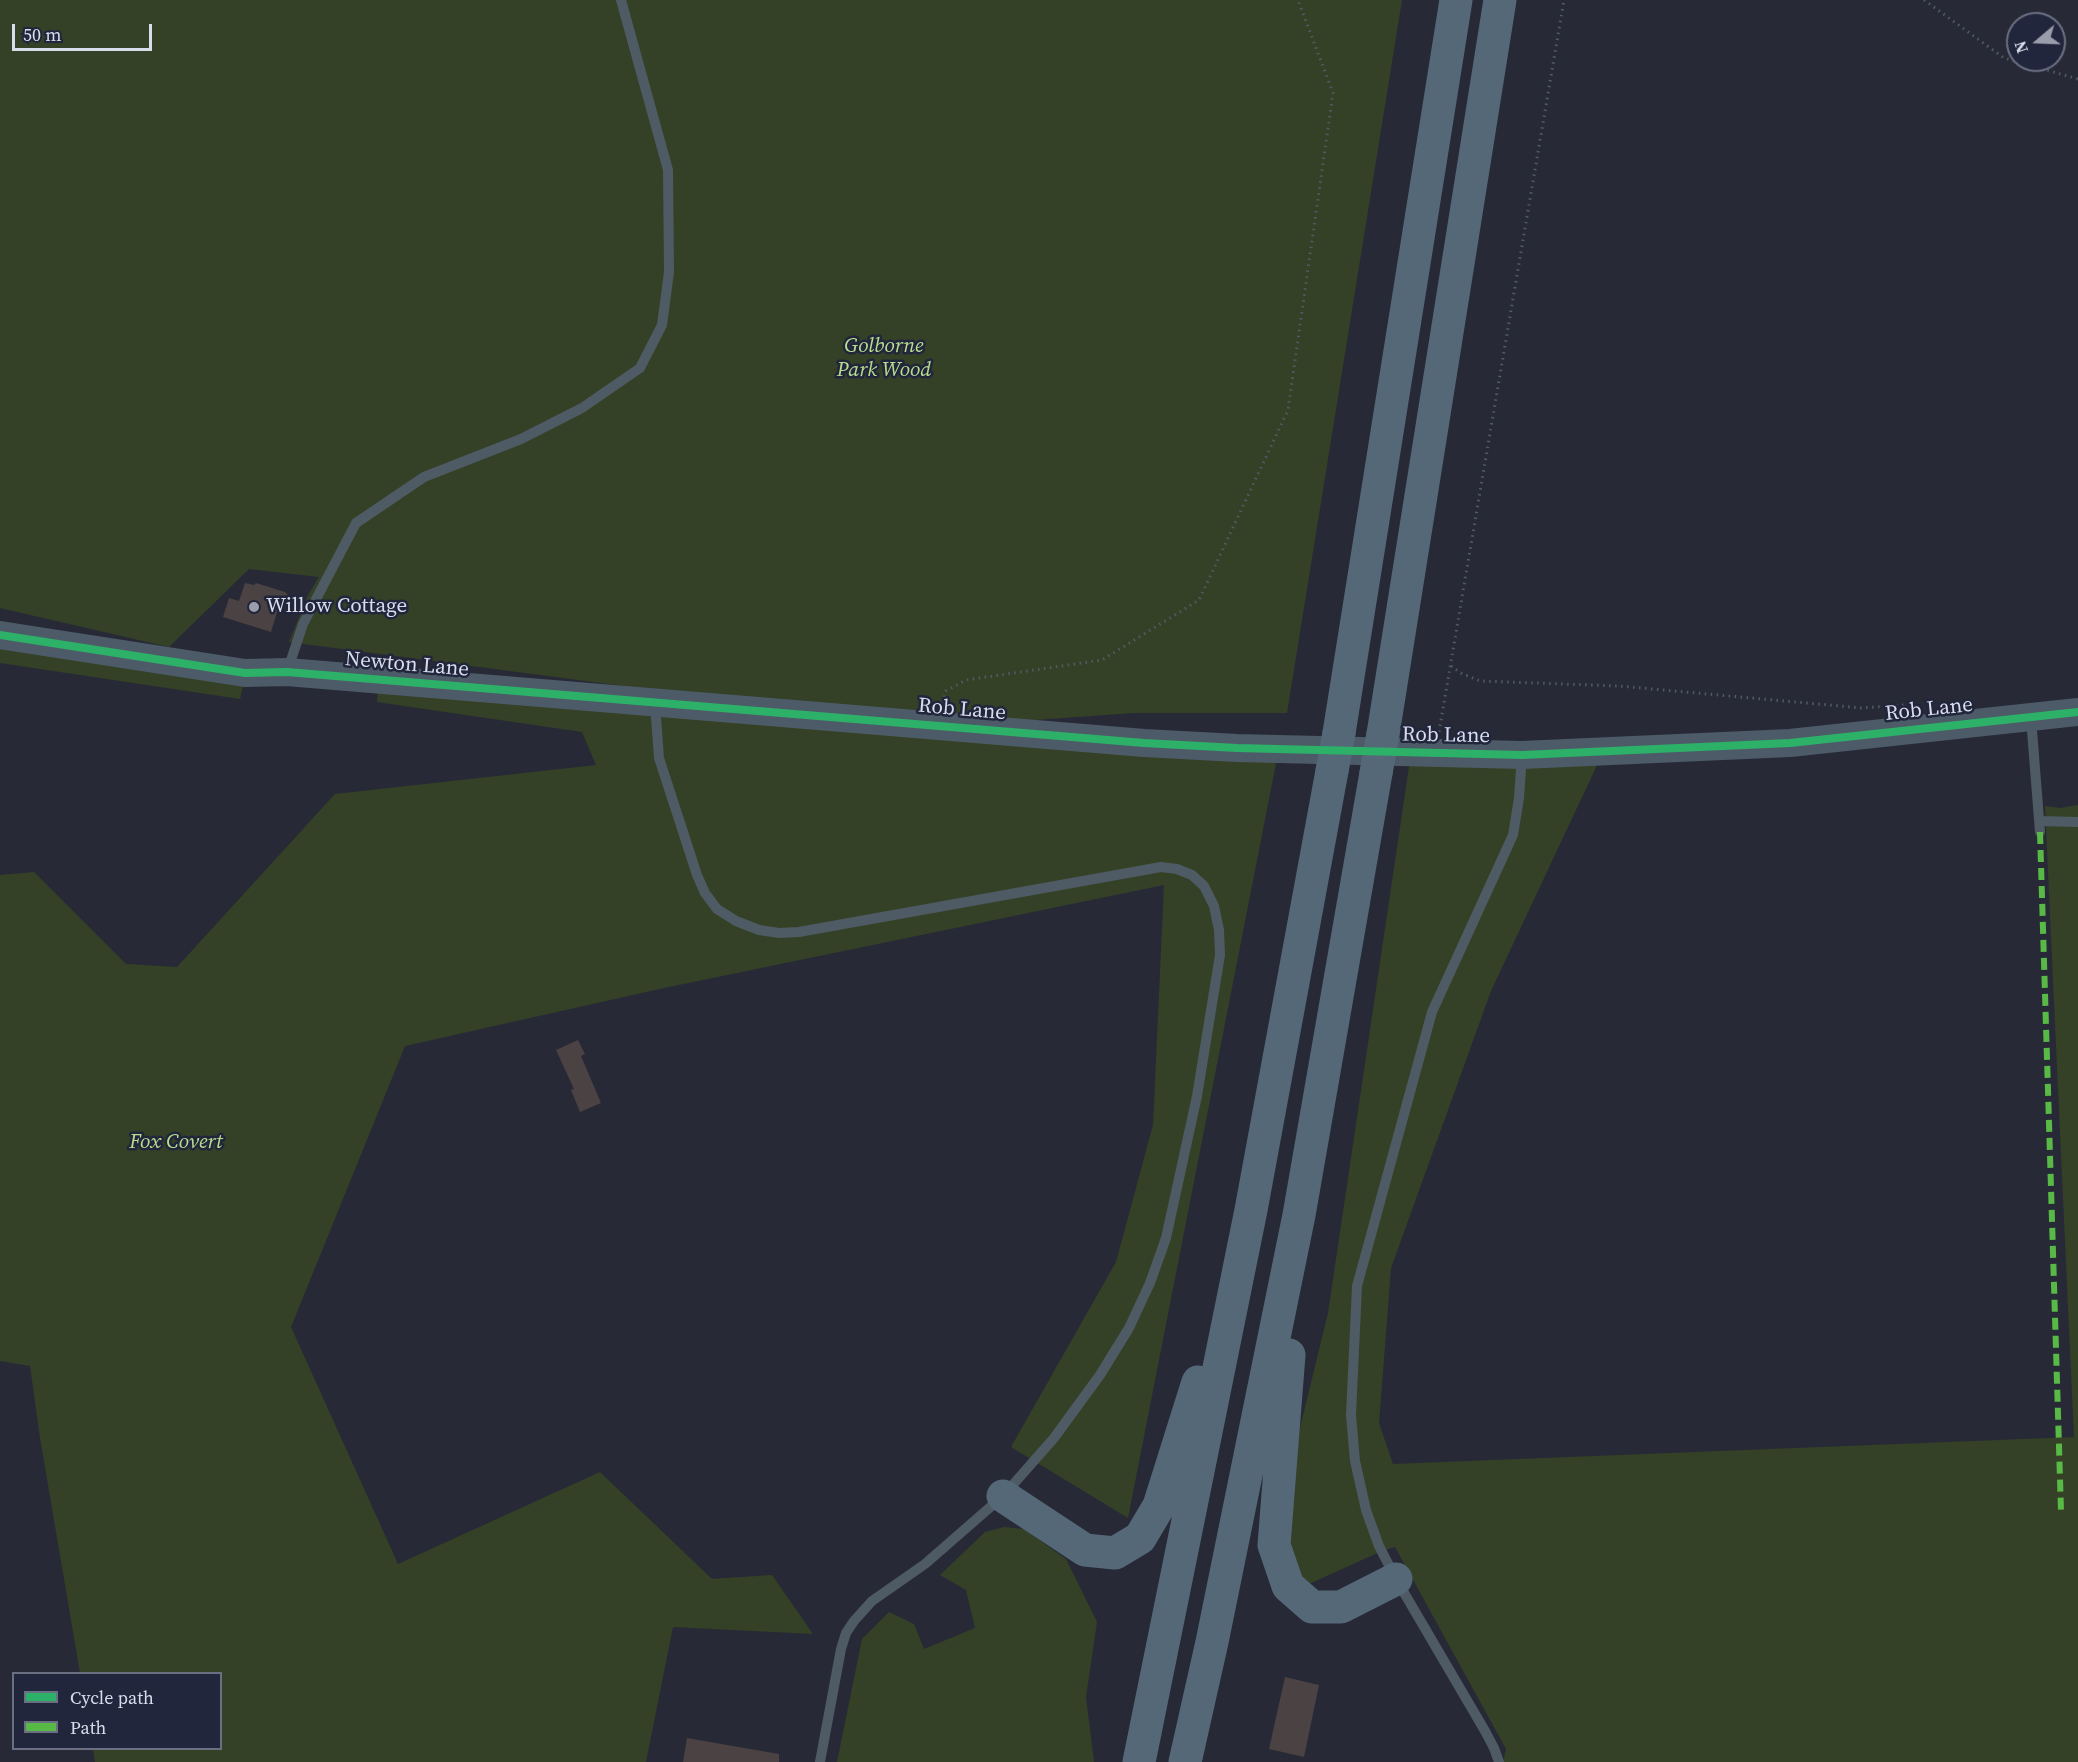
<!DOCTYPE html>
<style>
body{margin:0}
#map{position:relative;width:2078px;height:1762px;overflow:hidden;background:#272a36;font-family:"Source Serif 4",serif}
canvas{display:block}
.legend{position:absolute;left:12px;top:1672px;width:210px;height:78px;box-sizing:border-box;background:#21263c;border:2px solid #6a6f82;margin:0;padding:8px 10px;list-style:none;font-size:18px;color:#d8ddec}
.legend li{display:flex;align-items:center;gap:12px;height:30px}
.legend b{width:30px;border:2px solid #6a6f82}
.north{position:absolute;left:2006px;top:12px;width:60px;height:60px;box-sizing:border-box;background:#21263c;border:2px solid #6a6f82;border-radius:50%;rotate:251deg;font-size:16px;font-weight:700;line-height:24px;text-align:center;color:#d8ddec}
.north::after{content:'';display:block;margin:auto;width:21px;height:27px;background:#9a9eac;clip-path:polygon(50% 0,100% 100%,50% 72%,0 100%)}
.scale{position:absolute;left:12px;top:24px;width:140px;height:27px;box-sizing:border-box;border:3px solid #d8ddec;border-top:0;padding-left:8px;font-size:18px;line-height:21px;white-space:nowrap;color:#d8ddec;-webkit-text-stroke:4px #21263c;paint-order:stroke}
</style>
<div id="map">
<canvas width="2078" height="1762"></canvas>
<ul class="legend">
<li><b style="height:8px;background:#2db169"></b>Cycle path</li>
<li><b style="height:8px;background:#58b947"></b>Path</li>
</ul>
<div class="north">N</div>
<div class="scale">50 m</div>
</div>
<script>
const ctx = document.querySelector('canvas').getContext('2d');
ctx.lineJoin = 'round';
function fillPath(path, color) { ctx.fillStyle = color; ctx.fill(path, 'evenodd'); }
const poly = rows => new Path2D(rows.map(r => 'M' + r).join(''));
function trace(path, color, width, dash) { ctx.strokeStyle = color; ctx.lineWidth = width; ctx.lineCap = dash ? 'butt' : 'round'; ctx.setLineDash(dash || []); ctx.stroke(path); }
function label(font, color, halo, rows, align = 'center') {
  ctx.font = font + ' "Source Serif 4",serif'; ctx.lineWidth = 5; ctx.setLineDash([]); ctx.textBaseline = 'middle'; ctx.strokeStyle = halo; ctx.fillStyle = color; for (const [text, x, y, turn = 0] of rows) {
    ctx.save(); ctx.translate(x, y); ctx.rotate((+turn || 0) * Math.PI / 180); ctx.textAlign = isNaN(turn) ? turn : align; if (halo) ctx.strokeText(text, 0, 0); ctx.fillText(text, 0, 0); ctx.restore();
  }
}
const green = poly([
 [0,0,1402,0,1287,713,1134,713,949,726,1280,743,1128,1518,1011,1447,1116,1262,1153,1125,1164,885,664,988,405,1046,291,1327,398,1564,600,1472,712,1579,772,1575,813,1634,673,1627,646,1762,95,1762,93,1749,220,1748,220,1674,80,1673,40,1438,30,1366,0,1361,0,875,34,872,126,964,177,967,335,794,596,765,582,732,377,702,378,683,905,723,289,642,307,597,319,577,249,569,169,647,0,608],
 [0,621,248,664,240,699,0,663],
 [1410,760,1599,761,1491,991,1391,1268,1379,1423,1393,1464,2074,1437,2045,806,2060,808,2078,805,2078,1762,1503,1762,1506,1749,1395,1547,1384,1550,1309,1584,1297,1585,1292,1563,1288,1519,1297,1440,1328,1313],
 [1004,1527,1024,1529,1066,1559,1097,1622,1086,1697,1094,1762,837,1762,862,1639,889,1612,914,1624,924,1649,975,1628,966,1590,940,1575,985,1532]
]);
const building = poly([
 [245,583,254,585,256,583,285,592,294,600,278,609,271,632,223,617,229,598,239,601],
 [578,1040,585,1054,581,1056,601,1103,580,1112,571,1090,574,1089,556,1050],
 [1285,1677,1319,1685,1304,1757,1269,1749],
 [687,1738,779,1754,779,1762,683,1762]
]);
const path = poly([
 [1924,0,2004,58,2078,79],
 [1451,666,1461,673,1480,681,1619,686,1862,708,1904,705],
 [943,703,946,691,966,680,1102,660,1199,600,1288,410,1333,93,1298,0],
 [1439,732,1564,0]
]);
const lane = poly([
 [288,669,303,624,356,523,424,477,521,439,582,408,640,368,662,325,669,272,668,170,621,0],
 [655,704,659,758,697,875,705,893,717,909,736,921,759,930,779,933,799,932,1161,867,1177,869,1192,875,1204,886,1214,906,1219,930,1220,955,1197,1096,1166,1238,1150,1283,1129,1328,1100,1375,1054,1438,1003,1496,925,1564,872,1601,854,1621,846,1633,841,1649,820,1762],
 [2031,718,2040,832],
 [2039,821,2078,822],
 [1499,1762,1494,1748,1485,1731,1396,1579,1379,1546,1366,1510,1355,1461,1351,1415,1357,1286,1432,1012,1513,835,1519,798,1522,755]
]);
const secondary = poly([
 [0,635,245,673,287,672,1144,743,1237,748,1522,755,1790,743,2078,712]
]);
const highway = poly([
 [1339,733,1456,0],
 [1383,734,1500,0],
 [1289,1355,1274,1545,1288,1586,1312,1607,1341,1607,1396,1579],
 [1003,1496,1085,1550,1115,1553,1140,1538,1159,1506,1198,1382],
 [1139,1762,1251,1210,1332,771],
 [1185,1762,1212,1642,1299,1215,1376,773]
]);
const highwayBridge = poly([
 [1332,771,1339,733],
 [1376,773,1383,734]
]);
const quiet = poly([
 [2040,832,2061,1511]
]);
const cycleway = poly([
 [0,635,245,673,287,672,1144,743,1237,748,1522,755,1790,743,2078,712]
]);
const markers = [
 [254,607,6,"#9a9eac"]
];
const parkNames = [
 ["Golborne",884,347],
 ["Park Wood",884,371],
 ["Fox Covert",176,1143]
];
const poiNames = [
 ["Willow Cottage",266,607]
];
const streetNames = [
 ["Newton Lane",407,665,5],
 ["Rob Lane",962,710,5],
 ["Rob Lane",1929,710,-6],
 ["Rob Lane",1446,736,1]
];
fillPath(green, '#344126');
fillPath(building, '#4a4243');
trace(path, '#525a63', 3, [1.5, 4.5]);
trace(lane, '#4e5a64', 10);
trace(secondary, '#4d5b68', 28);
trace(highway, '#556878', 33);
trace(highwayBridge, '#556878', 33);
trace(quiet, '#58b947', 6, [12, 6]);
trace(cycleway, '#2db169', 8);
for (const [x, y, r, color] of markers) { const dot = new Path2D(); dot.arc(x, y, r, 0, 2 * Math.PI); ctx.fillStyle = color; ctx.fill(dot); trace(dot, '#21263c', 2); }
label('italic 21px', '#b8de8c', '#21263c', parkNames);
label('21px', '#d8ddec', '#21263c', poiNames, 'left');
label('21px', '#d8ddec', '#21263c', streetNames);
</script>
